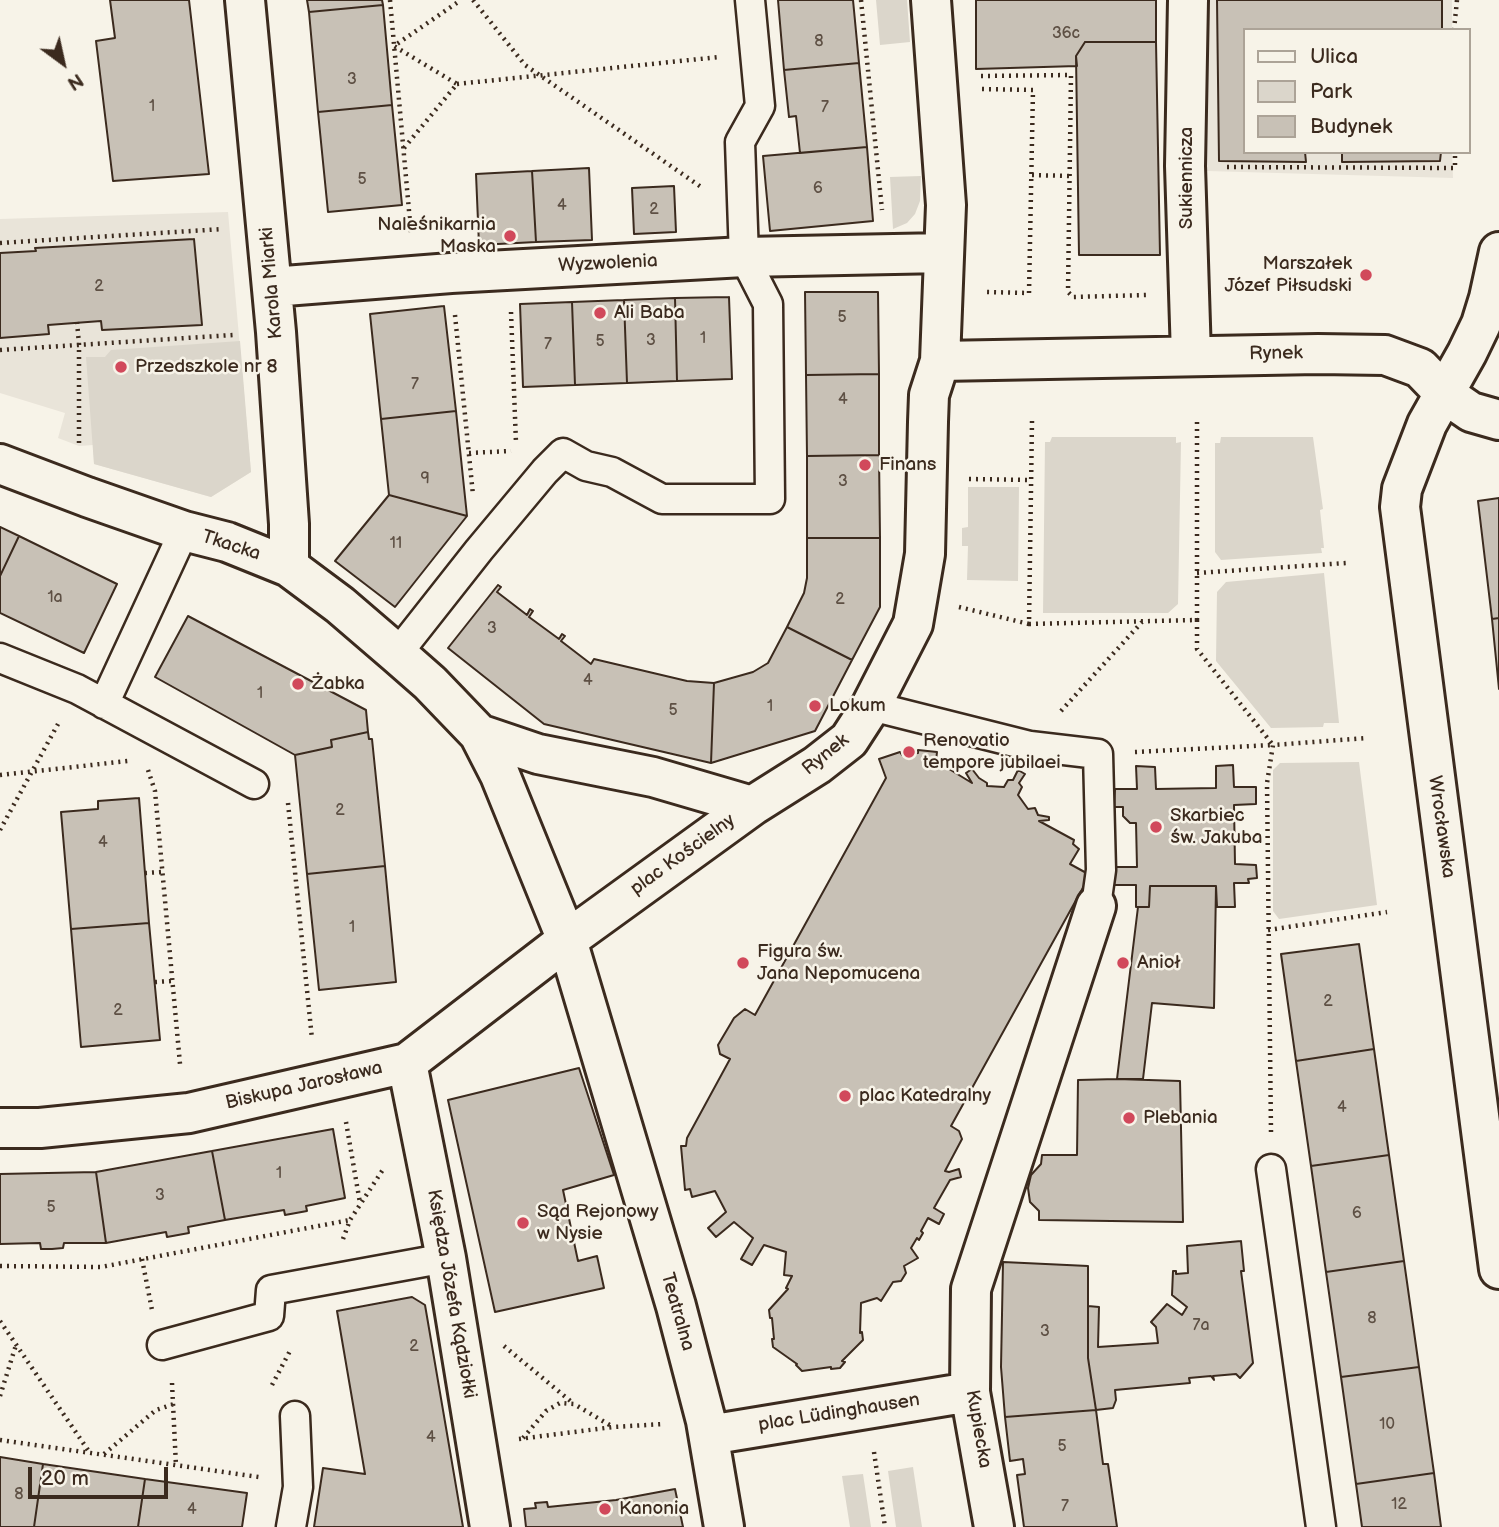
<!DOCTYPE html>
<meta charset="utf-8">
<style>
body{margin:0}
#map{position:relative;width:1499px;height:1527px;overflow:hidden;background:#f7f3e8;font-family:"Balsamiq Sans",sans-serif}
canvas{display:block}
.legend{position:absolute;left:1243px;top:28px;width:228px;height:126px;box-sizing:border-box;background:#f7f3e8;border:2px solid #aca397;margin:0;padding:9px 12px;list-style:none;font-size:21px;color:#3b2a1e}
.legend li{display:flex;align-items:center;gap:14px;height:35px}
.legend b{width:35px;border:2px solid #aca397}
.north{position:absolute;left:28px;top:28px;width:70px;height:70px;-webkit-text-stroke:5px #f7f3e8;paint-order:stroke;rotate:147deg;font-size:19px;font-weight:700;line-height:28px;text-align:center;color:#3b2a1e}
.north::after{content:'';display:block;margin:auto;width:24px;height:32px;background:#3b2a1e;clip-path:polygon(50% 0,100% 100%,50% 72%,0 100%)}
.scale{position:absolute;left:28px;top:1467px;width:140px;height:32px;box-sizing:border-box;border:4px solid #3b2a1e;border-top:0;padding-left:9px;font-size:21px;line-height:24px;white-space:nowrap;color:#3b2a1e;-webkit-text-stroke:5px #f7f3e8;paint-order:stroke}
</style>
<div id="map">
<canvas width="1499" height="1527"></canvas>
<ul class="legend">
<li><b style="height:9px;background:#f7f3e8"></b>Ulica</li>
<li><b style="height:19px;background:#dbd6cb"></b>Park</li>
<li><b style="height:19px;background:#c8c1b6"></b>Budynek</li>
</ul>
<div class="north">N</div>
<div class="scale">20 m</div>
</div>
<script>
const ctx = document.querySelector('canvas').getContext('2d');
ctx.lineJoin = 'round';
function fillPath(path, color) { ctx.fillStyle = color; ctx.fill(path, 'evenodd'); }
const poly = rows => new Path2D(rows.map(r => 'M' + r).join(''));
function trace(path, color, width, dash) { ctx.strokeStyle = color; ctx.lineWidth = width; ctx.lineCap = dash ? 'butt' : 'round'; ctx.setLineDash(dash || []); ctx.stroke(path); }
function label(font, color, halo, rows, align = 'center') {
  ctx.font = font + ' "Balsamiq Sans",sans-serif'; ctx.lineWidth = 5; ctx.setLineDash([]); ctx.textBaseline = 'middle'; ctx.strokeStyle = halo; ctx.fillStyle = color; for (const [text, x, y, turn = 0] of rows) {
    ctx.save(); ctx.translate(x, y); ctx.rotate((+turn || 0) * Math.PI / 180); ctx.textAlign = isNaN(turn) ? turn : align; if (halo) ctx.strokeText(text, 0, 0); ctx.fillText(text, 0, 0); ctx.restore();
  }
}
const built = poly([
 [1205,0,1452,0,1452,30,1245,30,1245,152,1452,152,1453,178,1207,171],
 [228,212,251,472,211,497,94,464,93,445,79,446,58,438,65,413,0,393,0,219]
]);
const green = poly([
 [876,0,907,0,910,42,880,45],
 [921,176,920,201,915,214,907,223,893,229,890,177],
 [240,341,251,472,211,497,94,464,86,357,105,357,111,350],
 [1052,437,1176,437,1176,443,1181,442,1178,604,1168,613,1043,613,1045,442,1050,442],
 [1221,437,1313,437,1323,509,1320,510,1324,548,1321,548,1322,553,1221,560,1215,552,1215,443,1220,443],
 [968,487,1019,487,1018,581,967,580,968,546,962,546,962,528,968,527],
 [1324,573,1339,723,1324,723,1323,727,1271,728,1216,661,1217,592,1226,582],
 [1359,762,1377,905,1279,919,1273,911,1273,770,1280,763],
 [913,1467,922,1527,896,1527,888,1471],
 [863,1474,871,1527,850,1527,842,1476]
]);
const building = poly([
 [110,0,189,0,209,174,113,181,96,41,115,38,110,0],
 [307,0,382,0,383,5,309,12,307,0],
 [778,0,853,0,859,63,784,70,778,0],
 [976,0,1156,0,1156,42,1085,42,1076,56,1077,66,976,69,976,0],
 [1217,0,1442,0,1442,30,1245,30,1245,152,1305,152,1306,162,1219,161,1217,0],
 [383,5,392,105,318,112,309,12,383,5],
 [1085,42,1156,42,1160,255,1079,255,1076,56,1085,42],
 [859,63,867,147,800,153,796,116,789,117,784,70,859,63],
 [392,105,402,205,328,212,318,112,392,105],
 [867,147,873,221,770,231,763,156,867,147],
 [1342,152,1441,152,1440,161,1342,162,1342,152],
 [589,168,592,240,536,242,532,171,589,168],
 [532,171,536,242,479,245,476,174,532,171],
 [674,186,676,232,634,234,632,188,674,186],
 [194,239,202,325,102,330,101,321,48,325,49,334,0,338,0,253,36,251,35,248,194,239],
 [805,292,878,292,879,374,806,375,805,292],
 [729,297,732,379,677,381,675,298,729,297],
 [675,298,677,381,627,383,624,300,675,298],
 [624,300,627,383,575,385,572,302,624,300],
 [572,302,575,385,523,387,520,304,572,302],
 [444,306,456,411,381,419,370,314,444,306],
 [879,374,879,455,807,456,806,375,879,374],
 [456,411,467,516,389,495,381,419,456,411],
 [879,455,880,538,807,538,807,456,879,455],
 [389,495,467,516,395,607,335,561,389,495],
 [1499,498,1499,618,1492,619,1478,501,1499,498],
 [0,527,19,536,0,576,0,527],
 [19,536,117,584,84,653,0,613,0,576,19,536],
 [807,538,880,538,880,607,852,660,787,627,804,593,807,578,807,538],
 [498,585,501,587,497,592,527,615,530,609,533,611,529,617,559,639,562,634,565,636,561,641,591,664,594,659,687,681,714,683,711,763,544,724,448,648,498,585],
 [188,616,366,710,368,732,331,740,332,747,295,755,155,677,188,616],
 [1499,618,1499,689,1492,619,1499,618],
 [787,627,852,660,815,731,711,763,714,683,753,672,768,663,787,627],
 [368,732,369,739,372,739,385,866,307,874,295,755,332,747,331,740,368,732],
 [918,750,937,752,936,761,972,783,966,773,972,769,979,778,987,783,987,786,1004,787,1008,780,1013,780,1018,770,1025,774,1019,783,1022,787,1018,795,1028,809,1035,808,1038,815,1049,817,1049,820,1039,821,1074,840,1073,844,1079,849,1070,864,1090,875,951,1126,959,1131,962,1139,945,1171,949,1172,959,1169,961,1177,950,1180,934,1208,944,1214,939,1224,928,1218,921,1231,923,1233,919,1240,917,1238,911,1248,918,1258,904,1266,906,1273,901,1281,893,1282,881,1301,877,1298,861,1303,860,1333,862,1332,863,1340,842,1361,845,1362,840,1368,831,1369,831,1367,802,1371,796,1365,797,1364,773,1347,772,1339,774,1339,772,1318,770,1318,769,1310,788,1289,786,1288,792,1276,784,1275,786,1252,764,1245,752,1265,741,1259,753,1238,734,1222,716,1237,708,1228,726,1212,715,1191,692,1197,690,1189,685,1190,681,1146,686,1146,687,1138,730,1059,720,1054,718,1045,734,1018,745,1009,755,1015,886,778,879,759,900,752,902,755,918,753,918,750],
 [1233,765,1234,787,1256,787,1256,804,1234,805,1235,864,1256,865,1257,878,1248,879,1249,883,1234,883,1235,907,1217,907,1216,886,1150,886,1149,907,1136,907,1136,885,1114,885,1114,867,1137,867,1136,823,1130,823,1123,816,1123,807,1114,807,1115,789,1137,789,1136,766,1155,767,1156,789,1216,788,1216,766,1233,765],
 [139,798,149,923,71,929,61,812,98,809,98,801,139,798],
 [385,866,396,982,319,990,307,874,385,866],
 [1150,886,1216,886,1214,1008,1152,1003,1143,1079,1117,1079,1138,907,1149,907,1150,886],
 [149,923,160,1040,81,1047,71,929,149,923],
 [1359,944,1374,1049,1296,1061,1281,954,1359,944],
 [1374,1049,1389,1155,1311,1166,1296,1061,1374,1049],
 [579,1068,614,1175,563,1190,578,1261,597,1256,604,1288,495,1312,448,1100,579,1068],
 [1117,1079,1180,1081,1183,1222,1039,1220,1039,1211,1030,1202,1028,1188,1031,1175,1041,1164,1042,1155,1077,1155,1078,1080,1117,1079],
 [333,1129,345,1198,306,1206,307,1211,285,1215,284,1210,225,1220,212,1151,333,1129],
 [212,1151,225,1220,188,1227,189,1233,167,1237,166,1232,106,1243,96,1172,212,1151],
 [1389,1155,1404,1261,1326,1272,1311,1166,1389,1155],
 [96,1172,106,1243,64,1243,63,1248,52,1249,41,1249,40,1243,0,1244,0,1174,96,1172],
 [1241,1241,1244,1271,1241,1271,1253,1363,1240,1378,1236,1374,1213,1376,1214,1380,1211,1376,1189,1378,1190,1383,1115,1390,1116,1400,1113,1408,1096,1410,1088,1358,1088,1306,1099,1307,1098,1347,1158,1343,1156,1327,1151,1322,1167,1304,1182,1315,1187,1307,1172,1295,1173,1271,1176,1271,1176,1274,1188,1273,1187,1246,1241,1241],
 [1404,1261,1419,1367,1341,1377,1326,1272,1404,1261],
 [1003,1262,1088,1266,1088,1358,1096,1410,1005,1417,1001,1367,1003,1262],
 [412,1297,425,1305,463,1527,314,1527,323,1468,365,1474,337,1311,412,1297],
 [1419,1367,1434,1473,1356,1484,1341,1377,1419,1367],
 [1096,1410,1103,1464,1108,1464,1117,1527,1024,1527,1017,1475,1025,1474,1023,1459,1010,1461,1005,1417,1096,1410],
 [0,1457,43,1464,34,1527,0,1527,0,1457],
 [43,1464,145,1479,138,1527,34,1527,43,1464],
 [1434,1473,1441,1527,1362,1527,1356,1484,1434,1473],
 [145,1479,247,1493,242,1527,138,1527,145,1479],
 [675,1489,683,1527,526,1527,524,1509,536,1508,535,1503,547,1502,548,1507,616,1500,675,1489]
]);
const path = poly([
 [390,0,411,233],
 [473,0,525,65,704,189],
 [861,0,882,210],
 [1454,30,1457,0],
 [981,76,1071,75,1068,292,1073,297,1146,295],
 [457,84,719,57],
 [982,89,1033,90,1029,293,985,292],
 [404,148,457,84,394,46,461,0],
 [1227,167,1455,168,1455,152],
 [1032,175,1069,176],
 [0,243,223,229],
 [511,312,516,443],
 [455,315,473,495],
 [77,322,79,344,79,448],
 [0,350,233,335],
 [1032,421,1029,624,1197,620,1197,649,1273,745],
 [469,453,511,451],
 [969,479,1032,480],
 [1197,573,1346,563],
 [959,607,1029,624],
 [1197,620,1197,420],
 [1061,711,1142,622],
 [1135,752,1273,745],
 [148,770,155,791,180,1064],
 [0,775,128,761],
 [288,803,312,1039],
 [0,830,58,724],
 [145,873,162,872],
 [1268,930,1387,912],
 [155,982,173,981],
 [346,1122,360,1203],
 [1271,1132,1267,783,1273,745,1367,738],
 [343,1239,350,1220,384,1168],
 [142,1259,152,1310],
 [0,1266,101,1267,350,1220],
 [0,1321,90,1453],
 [504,1346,574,1404],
 [172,1383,176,1466],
 [272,1385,291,1349],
 [0,1396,16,1345],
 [523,1438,546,1411,560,1403,574,1404,613,1427],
 [519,1439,613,1427,663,1424],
 [0,1440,259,1477],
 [874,1452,885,1527],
 [104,1454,156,1410,174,1404]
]);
const lane = poly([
 [397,654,479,550,545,471,563,453,586,466,612,472,662,499,770,499,768,304,744,257,740,142,760,106,750,0],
 [0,658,77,689,254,784],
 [104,704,184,531],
 [871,706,1030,746,1098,754,1101,870,1096,906],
 [1271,1169,1321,1527],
 [162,1345,269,1316,271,1290,446,1258],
 [291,1527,298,1487,295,1416]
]);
const street = poly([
 [245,0,276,332,289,524,289,567],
 [1188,0,1185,166,1191,356],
 [1499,252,1489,298,1481,324,1467,353,1427,424,1402,489,1400,507,1499,1269],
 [272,287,451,273,744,257,944,253],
 [940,361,1318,354,1385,355,1420,368,1445,394,1471,412,1499,420],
 [0,464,87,497,184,531,227,542,289,567,340,605,397,654,430,683,479,734,500,775,567,940,676,1306,706,1421,724,1527],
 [479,734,538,754,653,777,752,806],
 [407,1063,446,1258,490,1527],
 [0,1128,40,1128,189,1113,407,1063,567,940,752,806,817,765,849,740,871,706,913,624,925,554,928,422,929,395,940,361,946,205,931,0],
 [709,1435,970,1392],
 [994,1527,970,1392,971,1289,1096,906]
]);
const markers = [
 [510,236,7,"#d1495b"],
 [1366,275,7,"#d1495b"],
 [600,313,7,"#d1495b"],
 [121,367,7,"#d1495b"],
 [865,465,7,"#d1495b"],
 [298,684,7,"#d1495b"],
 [815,706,7,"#d1495b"],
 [909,752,7,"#d1495b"],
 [1156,827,7,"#d1495b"],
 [743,963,7,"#d1495b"],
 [1123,963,7,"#d1495b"],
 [845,1096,7,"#d1495b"],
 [1129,1118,7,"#d1495b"],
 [523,1223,7,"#d1495b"],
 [605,1509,7,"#d1495b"]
];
const numberNames = [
 ["36c",1066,34],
 ["8",819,42],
 ["3",352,80],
 ["1",152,107],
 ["7",825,108],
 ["5",362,180],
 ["6",818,189],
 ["4",562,206],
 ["2",654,210],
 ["2",99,287],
 ["5",842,318],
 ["1",703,339],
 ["3",651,341],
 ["5",600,342],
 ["7",548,345],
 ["7",415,385],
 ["4",843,400],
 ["9",425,479],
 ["3",843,482],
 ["11",396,544],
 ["1a",55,598],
 ["2",840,600],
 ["3",492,629],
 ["4",588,681],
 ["1",260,694],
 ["1",770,707],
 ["5",673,711],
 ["2",340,811],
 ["4",103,843],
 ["1",352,928],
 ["2",1328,1002],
 ["2",118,1011],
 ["4",1342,1108],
 ["1",279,1174],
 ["3",160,1196],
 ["5",51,1208],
 ["6",1357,1214],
 ["8",1372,1319],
 ["7a",1201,1326],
 ["3",1045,1332],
 ["2",414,1347],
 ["10",1387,1425],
 ["4",431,1438],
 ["5",1062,1447],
 ["8",19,1495],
 ["12",1399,1505],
 ["7",1065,1507],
 ["4",192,1510]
];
const streetNames = [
 ["Sukiennicza",1187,178,-90],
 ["Wyzwolenia",608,264,-3],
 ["Karola Miarki",272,283,-95],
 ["Rynek",1276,354,-1],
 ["Tkacka",231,546,18],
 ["Rynek",826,755,-39],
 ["Wrocławska",1441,827,82],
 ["plac Kościelny",683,855,-36],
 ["Biskupa Jarosława",304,1086,-13],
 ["Księdza Józefa Kądziołki",451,1294,80],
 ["Teatralna",677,1312,74],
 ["plac Lüdinghausen",839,1413,-9],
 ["Kupiecka",978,1429,80]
];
const poiNames = [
 ["Naleśnikarnia",496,225,"right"],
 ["Maska",496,247,"right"],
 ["Marszałek",1352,264,"right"],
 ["Józef Piłsudski",1352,286,"right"],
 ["Ali Baba",614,313],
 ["Przedszkole nr 8",135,367],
 ["Finans",879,465],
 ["Żabka",312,684],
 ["Lokum",829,706],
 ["Renovatio",923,741],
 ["tempore jubilaei",923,763],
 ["Skarbiec",1170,816],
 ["św. Jakuba",1170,838],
 ["Figura św.",757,952],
 ["Jana Nepomucena",757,974],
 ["Anioł",1137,963],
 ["plac Katedralny",859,1096],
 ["Plebania",1143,1118],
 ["Sąd Rejonowy",537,1212],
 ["w Nysie",537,1234],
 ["Kanonia",619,1509]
];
fillPath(built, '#e9e4d9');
fillPath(green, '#dbd6cb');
fillPath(building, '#c8c1b6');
trace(building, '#3b2a1e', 2);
trace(lane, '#3b2a1e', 33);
trace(street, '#3b2a1e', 44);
trace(path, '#3b2a1e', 4.5, [2, 5]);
trace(lane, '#f7f3e8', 28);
trace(street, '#f7f3e8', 38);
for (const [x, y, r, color] of markers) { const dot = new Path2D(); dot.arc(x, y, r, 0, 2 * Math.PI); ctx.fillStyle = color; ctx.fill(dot); trace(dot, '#f7f3e8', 2.5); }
label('16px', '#5e5044', null, numberNames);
label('19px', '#3b2a1e', '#f7f3e8', streetNames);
label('19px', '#3b2a1e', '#f7f3e8', poiNames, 'left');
</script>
